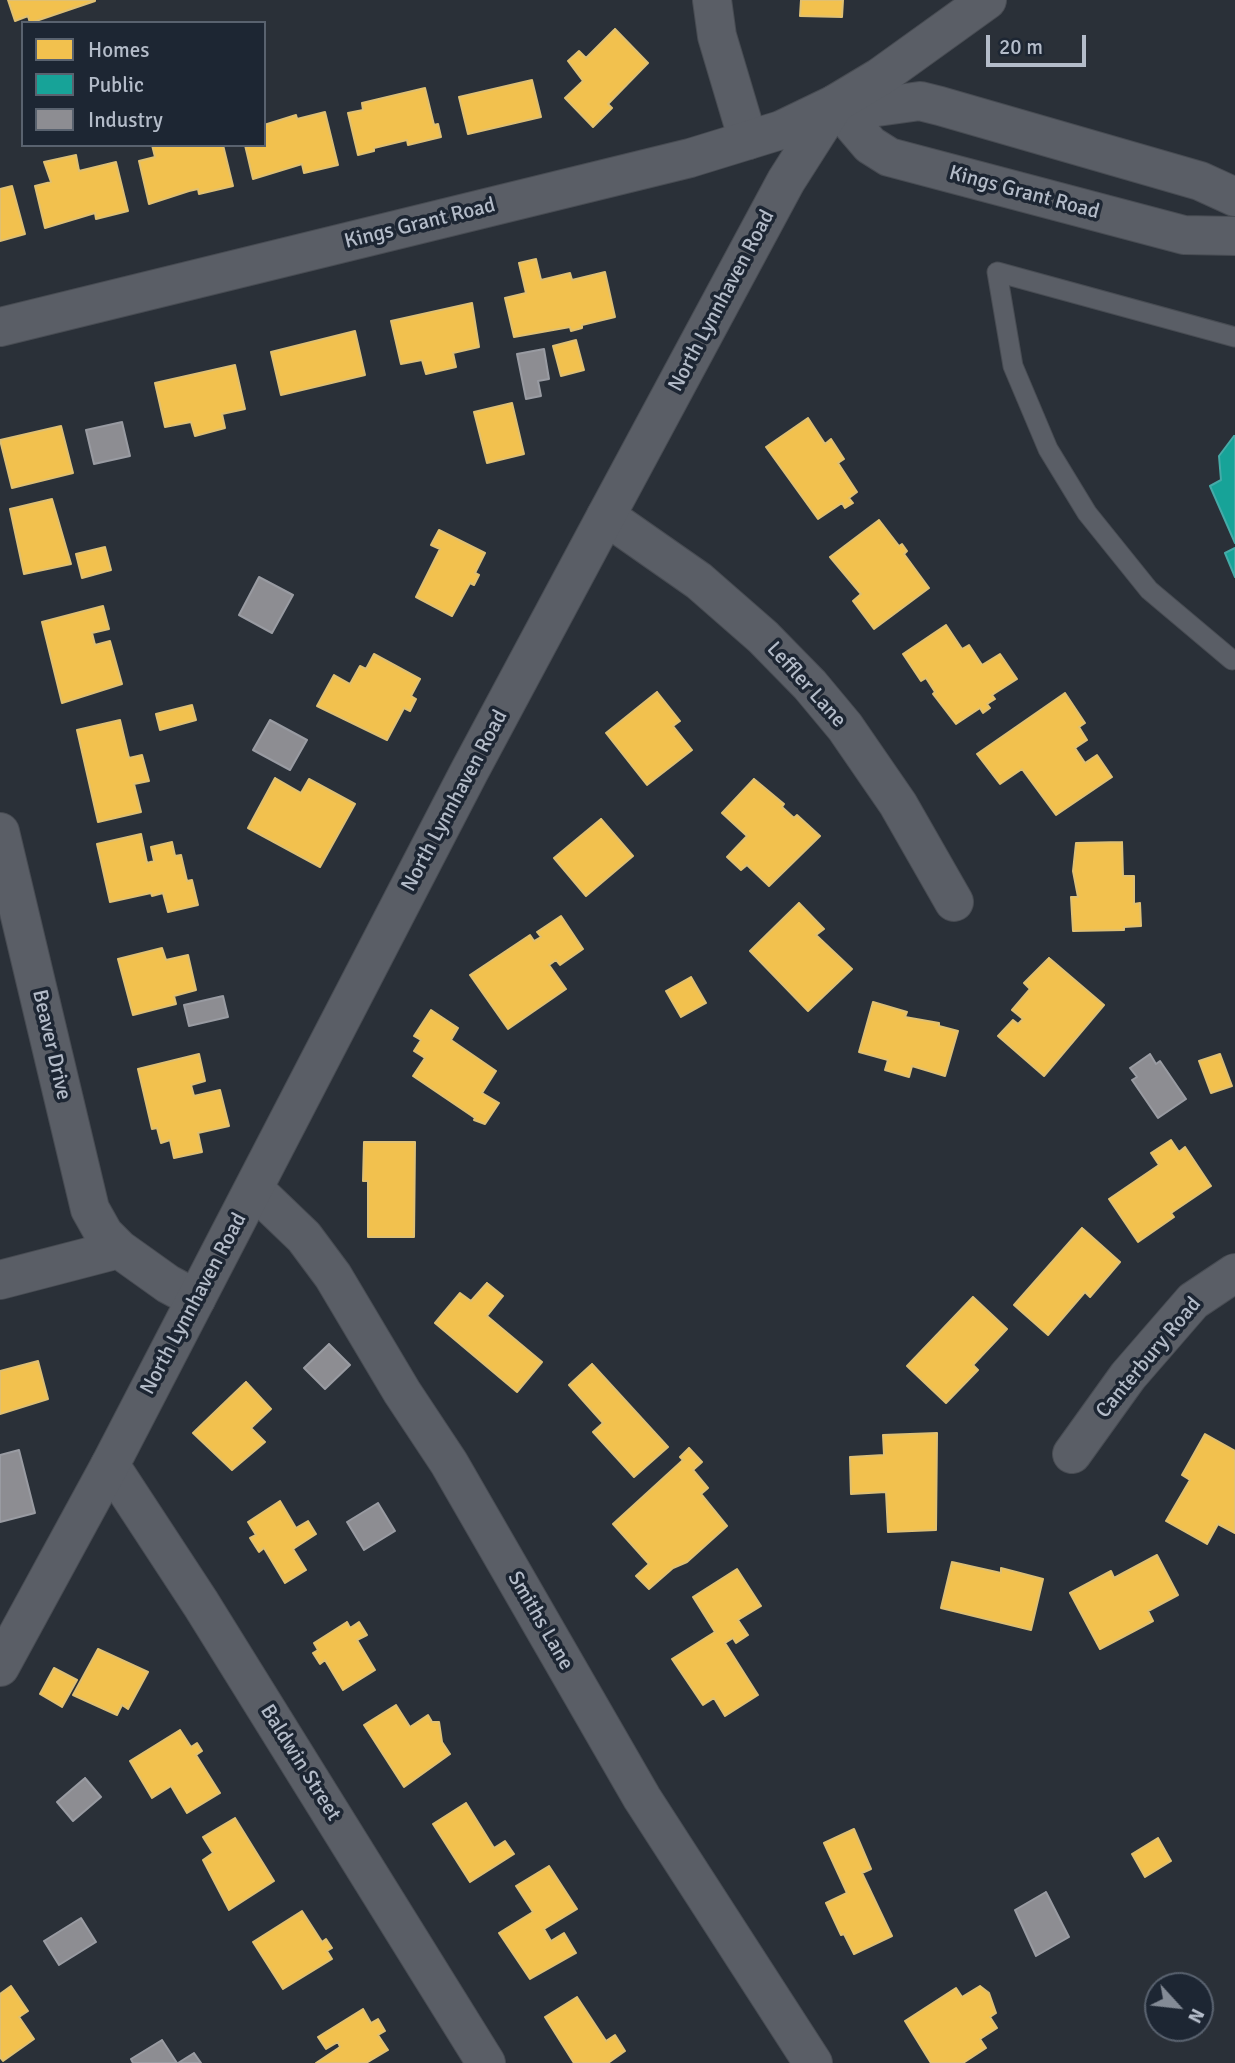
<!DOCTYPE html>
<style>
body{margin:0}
#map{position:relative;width:1235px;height:2063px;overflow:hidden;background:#2a3038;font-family:Signika,sans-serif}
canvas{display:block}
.legend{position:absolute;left:21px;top:21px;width:245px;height:126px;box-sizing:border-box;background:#1d2633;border:2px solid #59626f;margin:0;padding:9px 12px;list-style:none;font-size:21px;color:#b4bcc9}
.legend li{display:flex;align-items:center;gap:14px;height:35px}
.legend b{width:35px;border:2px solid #59626f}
.north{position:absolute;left:1144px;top:1972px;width:70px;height:70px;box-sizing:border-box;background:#1d2633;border:2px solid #59626f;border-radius:50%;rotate:117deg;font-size:19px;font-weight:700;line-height:28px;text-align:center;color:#b4bcc9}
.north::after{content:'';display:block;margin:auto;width:24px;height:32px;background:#848b96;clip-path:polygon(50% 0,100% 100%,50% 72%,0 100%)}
.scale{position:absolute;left:986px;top:35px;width:100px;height:32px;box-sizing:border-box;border:4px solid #b4bcc9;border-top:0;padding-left:9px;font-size:21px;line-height:24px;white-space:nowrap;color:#b4bcc9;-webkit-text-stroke:5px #1d2633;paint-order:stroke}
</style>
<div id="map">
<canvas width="1235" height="2063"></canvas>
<ul class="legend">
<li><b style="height:19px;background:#f2c14e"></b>Homes</li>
<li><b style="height:19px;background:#17a398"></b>Public</li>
<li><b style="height:19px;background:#8d8d92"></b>Industry</li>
</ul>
<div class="north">N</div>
<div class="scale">20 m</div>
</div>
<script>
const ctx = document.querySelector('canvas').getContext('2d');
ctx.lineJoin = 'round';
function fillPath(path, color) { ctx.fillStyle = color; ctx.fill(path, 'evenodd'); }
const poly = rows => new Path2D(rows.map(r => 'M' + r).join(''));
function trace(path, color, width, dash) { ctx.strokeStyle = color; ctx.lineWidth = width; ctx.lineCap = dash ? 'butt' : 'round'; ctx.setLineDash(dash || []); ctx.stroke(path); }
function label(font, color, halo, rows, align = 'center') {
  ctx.font = font + ' Signika,sans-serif'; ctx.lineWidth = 7; ctx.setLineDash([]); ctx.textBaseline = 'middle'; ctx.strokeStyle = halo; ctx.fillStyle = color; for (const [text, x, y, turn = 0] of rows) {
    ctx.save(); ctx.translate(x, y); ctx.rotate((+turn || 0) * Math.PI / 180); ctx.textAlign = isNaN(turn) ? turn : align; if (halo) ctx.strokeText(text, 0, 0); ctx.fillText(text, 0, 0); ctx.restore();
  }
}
const homes = poly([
 [8,0,95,0,95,1,30,23,28,16,15,21,8,0],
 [801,0,843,0,842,17,800,16,801,0],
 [615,29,648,63,608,104,612,108,593,127,565,98,583,81,568,61,579,51,586,58,615,29],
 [532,80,541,117,468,134,459,97,532,80],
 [425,88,434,125,438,124,441,137,408,145,407,140,374,148,374,151,358,155,348,113,363,110,362,103,425,88],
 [325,112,338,165,304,173,302,164,253,179,245,145,264,145,264,125,296,115,297,119,325,112],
 [152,145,223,145,233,186,199,194,198,189,189,191,149,204,139,161,155,157,152,145],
 [76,155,79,171,116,162,128,211,96,219,95,213,45,228,35,186,51,182,44,162,76,155],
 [12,186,25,234,0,241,0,189,12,186],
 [536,259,541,280,570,273,572,280,605,272,615,317,582,325,582,328,571,331,570,327,514,337,505,298,526,293,519,263,536,259],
 [472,303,479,347,453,353,456,367,426,374,422,360,401,364,391,321,472,303],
 [355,331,365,375,281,395,271,352,355,331],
 [576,340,584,370,561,376,553,346,576,340],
 [235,365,245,409,222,414,225,428,195,436,191,422,165,427,155,383,235,365],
 [512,403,524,454,487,463,474,412,512,403],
 [808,418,825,444,831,439,844,459,838,463,857,492,849,498,853,503,845,508,842,503,818,519,766,447,808,418],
 [61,426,73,473,12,488,0,440,61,426],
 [52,499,71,564,24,574,10,509,52,499],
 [879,520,899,546,902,544,907,551,904,554,929,588,874,629,853,601,861,594,830,557,879,520],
 [439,530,485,553,475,573,479,575,474,585,470,583,452,616,416,597,440,549,431,545,439,530],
 [105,547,111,570,82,578,76,554,105,547],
 [103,606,109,629,92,633,95,645,110,641,122,684,62,703,42,622,103,606],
 [946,625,962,649,969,645,982,665,1000,654,1017,679,992,695,995,699,987,704,990,708,983,713,980,708,956,724,933,694,935,692,926,678,921,681,903,654,946,625],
 [374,654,420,679,411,696,416,699,410,711,404,708,387,740,317,706,334,675,350,684,360,666,366,669,374,654],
 [657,692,680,721,673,726,692,750,647,785,606,733,657,692],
 [1065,693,1085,723,1079,727,1087,740,1075,748,1085,763,1097,755,1112,777,1056,815,1022,769,1000,784,977,754,1065,693],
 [192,705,196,720,160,730,156,714,192,705],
 [120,720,129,758,142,755,149,781,134,784,141,812,98,822,77,730,120,720],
 [275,778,301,793,309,779,355,804,320,867,248,828,275,778],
 [754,779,784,804,782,807,794,818,797,815,820,836,769,886,747,865,741,870,727,857,747,836,722,813,754,779],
 [601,819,633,856,586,896,554,858,601,819],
 [141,834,147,863,154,861,151,847,172,842,175,856,181,855,187,881,192,880,198,905,168,912,163,893,152,896,151,893,110,902,97,844,141,834],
 [1122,842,1123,876,1134,876,1134,904,1140,903,1141,926,1124,927,1124,930,1073,931,1071,897,1078,897,1073,871,1076,843,1122,842],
 [799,903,824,929,816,935,852,969,808,1011,750,951,799,903],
 [561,916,583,949,560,965,556,960,549,965,566,989,508,1029,470,975,530,935,534,941,541,937,537,932,561,916],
 [162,948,166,960,188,955,196,990,174,996,176,1004,133,1015,118,959,162,948],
 [1049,958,1104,1005,1044,1076,998,1036,1013,1020,1018,1024,1023,1019,1012,1010,1030,989,1024,983,1049,958],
 [691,977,706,1003,681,1017,666,991,691,977],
 [873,1002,907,1012,905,1017,939,1023,939,1026,958,1031,945,1076,912,1066,909,1077,885,1070,888,1060,859,1052,873,1002],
 [431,1010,458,1028,451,1040,496,1071,482,1093,499,1103,485,1124,474,1120,475,1118,413,1076,425,1058,414,1051,421,1040,414,1036,431,1010],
 [199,1054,205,1081,191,1085,194,1096,220,1090,229,1126,198,1133,202,1152,174,1158,170,1140,161,1143,157,1128,152,1129,138,1069,199,1054],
 [1220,1054,1232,1086,1211,1093,1199,1061,1220,1054],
 [1171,1140,1179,1152,1185,1147,1211,1186,1171,1213,1174,1217,1138,1242,1109,1199,1159,1165,1151,1153,1171,1140],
 [364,1142,415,1142,414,1237,368,1237,368,1181,363,1181,364,1142],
 [1082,1228,1120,1262,1090,1297,1085,1292,1048,1335,1014,1305,1082,1228],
 [487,1283,503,1296,487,1316,542,1362,517,1392,435,1323,460,1293,471,1301,487,1283],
 [973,1297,1007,1329,973,1365,978,1370,946,1403,907,1366,973,1297],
 [38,1361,48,1399,0,1414,0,1371,38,1361],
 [592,1364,668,1447,634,1477,593,1432,603,1423,569,1385,592,1364],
 [246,1382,271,1409,251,1428,265,1442,232,1470,193,1433,246,1382],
 [937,1433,936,1530,888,1532,886,1492,851,1494,850,1457,884,1455,883,1435,937,1433],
 [1205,1434,1235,1451,1235,1533,1218,1524,1207,1544,1166,1521,1190,1480,1182,1475,1205,1434],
 [689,1448,702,1462,693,1470,708,1488,701,1494,727,1526,687,1562,673,1568,649,1589,636,1576,649,1564,613,1524,683,1460,680,1457,689,1448],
 [280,1501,296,1528,308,1521,316,1534,293,1549,306,1570,285,1583,264,1548,259,1552,250,1538,256,1535,248,1522,280,1501],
 [1157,1555,1178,1595,1148,1611,1153,1621,1100,1649,1070,1593,1111,1571,1114,1578,1157,1555],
 [952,1562,1001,1573,1001,1568,1043,1579,1031,1630,941,1608,952,1562],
 [737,1569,761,1606,738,1620,748,1635,736,1643,733,1638,725,1643,758,1695,725,1716,714,1698,703,1705,672,1659,715,1632,693,1597,737,1569],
 [347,1622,350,1628,359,1622,367,1635,357,1640,375,1670,343,1690,325,1660,320,1664,313,1653,318,1650,314,1643,347,1622],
 [98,1649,148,1672,128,1709,122,1705,117,1715,73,1695,98,1649],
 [54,1668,77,1680,62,1707,40,1694,54,1668],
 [396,1705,410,1727,428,1715,432,1722,439,1722,442,1742,450,1754,404,1787,364,1725,396,1705],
 [180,1730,191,1747,197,1743,202,1751,196,1755,220,1793,187,1813,171,1786,152,1798,130,1761,180,1730],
 [466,1803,494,1848,505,1841,514,1854,470,1882,433,1824,466,1803],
 [235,1818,274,1881,229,1910,203,1860,213,1853,203,1837,235,1818],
 [854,1829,871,1869,862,1873,892,1936,854,1954,844,1934,841,1935,826,1903,847,1893,824,1843,854,1829],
 [1158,1838,1171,1861,1145,1877,1132,1854,1158,1838],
 [549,1866,577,1909,544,1929,551,1941,564,1933,576,1953,530,1979,499,1933,533,1912,516,1886,549,1866],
 [302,1911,322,1942,326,1939,332,1948,327,1951,332,1959,283,1989,253,1942,302,1911],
 [11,1986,28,2011,19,2017,34,2039,3,2061,0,2057,0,1994,11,1986],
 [980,1986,989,1993,996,2013,990,2017,997,2028,980,2039,986,2048,963,2063,931,2063,905,2021,956,1988,962,1997,980,1986],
 [577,1997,606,2041,615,2035,625,2051,608,2063,574,2063,545,2017,577,1997],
 [363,2009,371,2023,378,2019,385,2031,378,2035,388,2050,366,2063,316,2063,340,2047,338,2042,326,2049,318,2037,363,2009]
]);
const public = poly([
 [1234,436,1235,436,1235,543,1210,486,1221,480,1219,456,1234,436],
 [1235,548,1235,577,1225,553,1235,548]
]);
const industry = poly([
 [544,349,549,379,538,381,541,396,526,399,517,354,544,349],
 [122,422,130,456,94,464,86,430,122,422],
 [259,577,293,595,272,633,239,615,259,577],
 [270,720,307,740,290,770,253,750,270,720],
 [223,996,228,1017,189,1026,184,1005,223,996],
 [1150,1054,1156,1064,1160,1061,1186,1099,1158,1118,1132,1080,1137,1077,1130,1068,1150,1054],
 [329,1344,350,1365,325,1389,304,1368,329,1344],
 [19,1450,35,1513,0,1522,0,1455,19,1450],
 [378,1503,395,1531,364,1550,347,1522,378,1503],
 [85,1778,101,1797,73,1821,57,1802,85,1778],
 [1046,1892,1069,1937,1036,1956,1015,1910,1046,1892],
 [81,1918,96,1942,59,1965,44,1941,81,1918],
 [162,2040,177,2063,133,2063,131,2059,162,2040],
 [194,2053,201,2063,178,2063,194,2053]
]);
const service = poly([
 [1232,660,1149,590,1087,513,1048,449,1013,366,997,272,1235,337]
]);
const minor = poly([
 [712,0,717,36,748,140],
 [835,104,870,145,889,157,1184,235,1235,236],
 [835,104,877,107,920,101,940,106,1200,181,1235,197],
 [606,516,699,581,763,637,810,685,845,727,898,804,954,902],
 [0,832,90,1209,104,1234,119,1249,168,1284,196,1299],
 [254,1189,304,1237,333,1276,402,1392,449,1463,642,1798,813,2063],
 [0,1280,119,1249],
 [1072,1454,1128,1376,1193,1301,1235,1273],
 [110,1465,201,1604,486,2063]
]);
const tertiary = poly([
 [0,327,690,158,781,130,835,104,880,77,987,0],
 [0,1667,110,1465,469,772,606,516,786,181,835,104]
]);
const streetNames = [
 ["Kings Grant Road",1024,193,15],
 ["Kings Grant Road",420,224,-14],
 ["North Lynnhaven Road",722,301,-62],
 ["Leffler Lane",806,685,48],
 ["North Lynnhaven Road",455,801,-62],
 ["Beaver Drive",51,1045,77],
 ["North Lynnhaven Road",194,1304,-62],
 ["Canterbury Road",1149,1358,-50],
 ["Smiths Lane",540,1621,60],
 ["Baldwin Street",300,1763,58]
];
fillPath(homes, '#f2c14e');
trace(homes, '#dfc073', 2);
fillPath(public, '#17a398');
trace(public, '#46aaa7', 2);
fillPath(industry, '#8d8d92');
trace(industry, '#999ba2', 2);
trace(service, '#484c53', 21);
trace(minor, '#484c53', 40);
trace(tertiary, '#484c53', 40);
trace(service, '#5a5e66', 19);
trace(minor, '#5a5e66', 38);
trace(tertiary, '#5a5e66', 38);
label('21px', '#b4bcc9', '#1d2633', streetNames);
</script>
